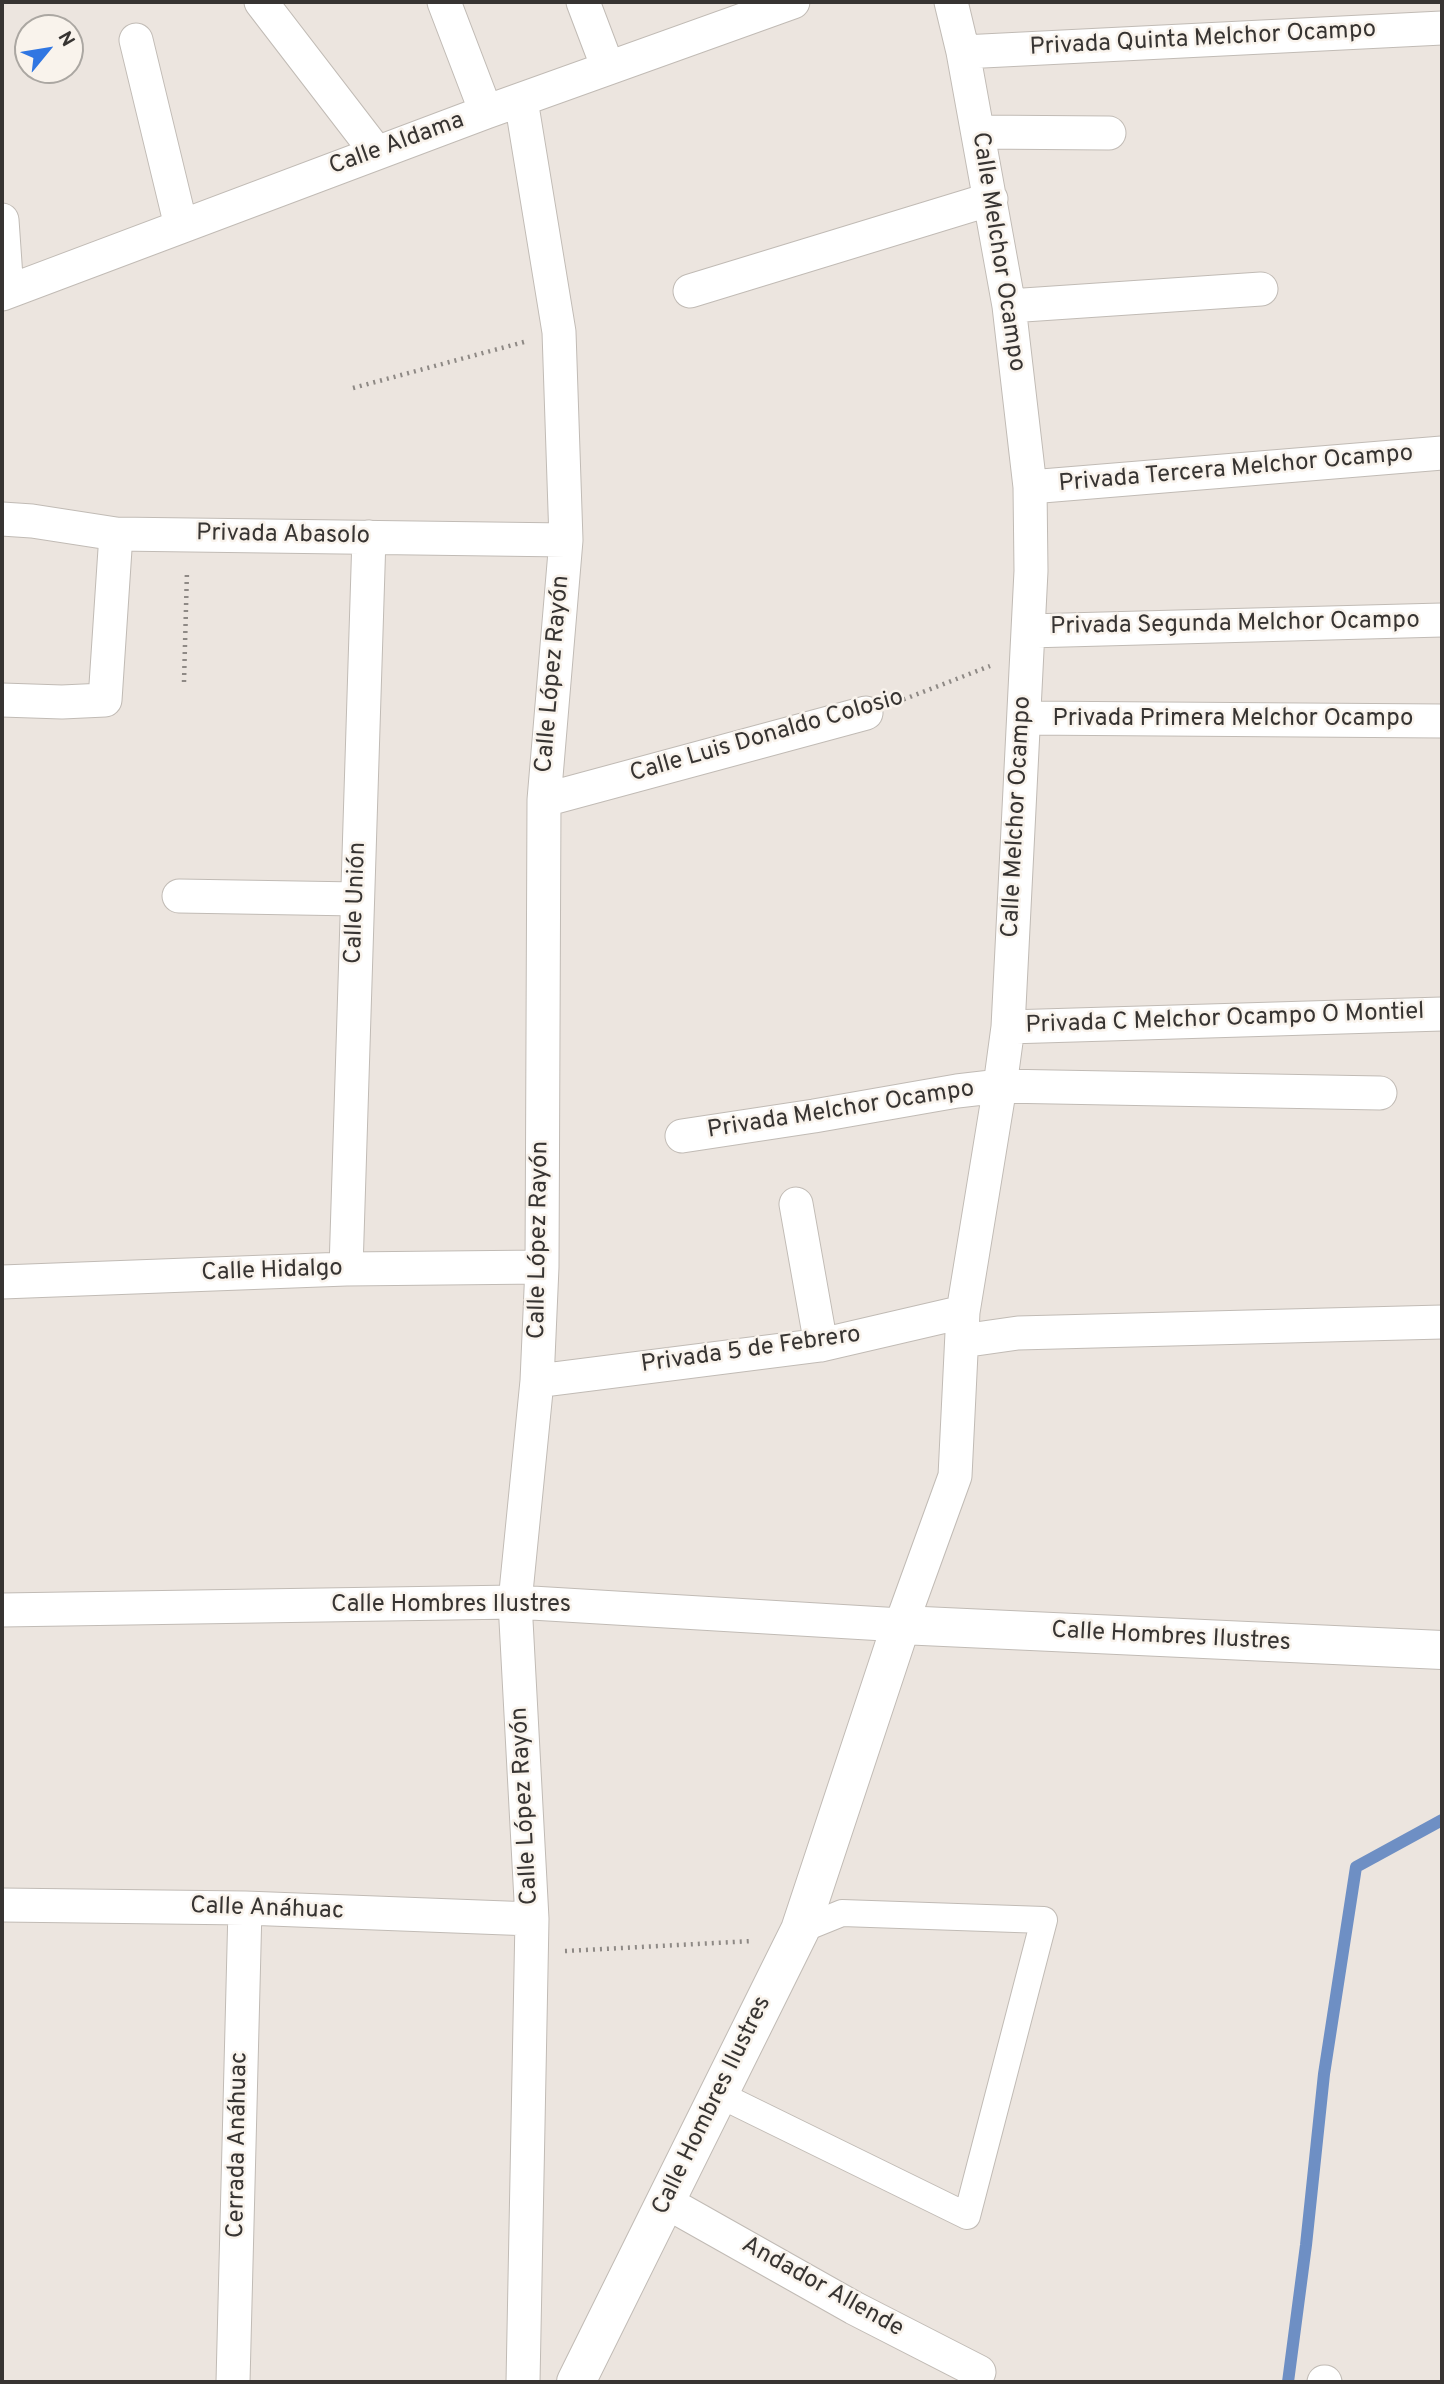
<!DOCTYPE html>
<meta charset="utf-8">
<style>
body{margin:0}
#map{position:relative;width:1444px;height:2384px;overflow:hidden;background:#ece5df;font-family:Overpass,sans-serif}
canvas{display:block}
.frame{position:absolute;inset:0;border:4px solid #373432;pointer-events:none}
.north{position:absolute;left:14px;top:14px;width:70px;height:70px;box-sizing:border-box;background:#f9f3ec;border:2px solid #aba7a2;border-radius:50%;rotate:60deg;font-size:19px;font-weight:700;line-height:28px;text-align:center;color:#373432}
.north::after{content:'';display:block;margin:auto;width:24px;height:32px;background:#3076e2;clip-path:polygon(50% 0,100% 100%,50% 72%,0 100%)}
</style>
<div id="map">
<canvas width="1444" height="2384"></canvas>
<div class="frame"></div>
<div class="north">N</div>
</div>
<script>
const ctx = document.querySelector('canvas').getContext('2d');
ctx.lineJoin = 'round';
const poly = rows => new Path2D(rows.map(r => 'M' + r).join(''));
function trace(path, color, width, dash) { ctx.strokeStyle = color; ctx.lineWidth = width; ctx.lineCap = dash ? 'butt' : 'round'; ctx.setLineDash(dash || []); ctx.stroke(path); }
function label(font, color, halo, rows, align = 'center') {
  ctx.font = font + ' Overpass,sans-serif'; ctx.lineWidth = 5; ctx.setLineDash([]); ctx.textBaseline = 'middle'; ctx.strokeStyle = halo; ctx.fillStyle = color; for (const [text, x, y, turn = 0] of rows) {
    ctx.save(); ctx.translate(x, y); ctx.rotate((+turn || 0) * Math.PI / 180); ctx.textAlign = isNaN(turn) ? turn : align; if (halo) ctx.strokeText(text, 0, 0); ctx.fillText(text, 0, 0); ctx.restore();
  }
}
const stream = poly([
 [1288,2382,1306,2245,1324,2074,1356,1867,1442,1820]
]);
const path = poly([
 [353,388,524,342],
 [184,682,187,571],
 [897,702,990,666],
 [565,1951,752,1941]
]);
const pedestrian = poly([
 [718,2094,967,2216,1044,1920,842,1913,800,1930]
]);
const minor = poly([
 [261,2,377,153],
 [444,2,486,112],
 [583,2,608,68],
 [136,40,181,226],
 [963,52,1442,28],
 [521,100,559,332,566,540,544,800,542,1267,537,1381,515,1602,532,1919,523,2382],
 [978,132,1109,133],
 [2,220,7,292],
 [690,291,991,199],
 [2,294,486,112,793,2],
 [1009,306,1261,289],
 [1030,487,1442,453],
 [2,519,32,521,116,534,566,540],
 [1028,631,1442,620],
 [2,700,62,702,105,700,116,534],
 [1024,718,1442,721],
 [544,800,866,713],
 [179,896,357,899],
 [1008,1027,1442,1014],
 [682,1136,814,1116,957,1091,1000,1086,1380,1093],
 [796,1204,821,1345],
 [346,1269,369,537],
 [2,1282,346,1269,542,1267],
 [962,1341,1018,1333,1442,1322],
 [537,1381,821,1345,963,1312],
 [2,1610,515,1602,901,1625,955,1476,963,1312,1000,1086,1008,1027,1031,571,1030,487,1009,306,963,52,951,2],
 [2,1905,245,1908,532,1919],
 [666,2202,854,2308,979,2372],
 [233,2382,245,1908],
 [1324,2382,1325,2382]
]);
const tertiary = poly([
 [576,2382,800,1930,901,1625,1442,1650]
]);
const streetNames = [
 ["Privada Quinta Melchor Ocampo",1203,40,-3],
 ["Calle Aldama",397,145,-20],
 ["Calle Melchor Ocampo",997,252,81],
 ["Privada Tercera Melchor Ocampo",1236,470,-5],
 ["Privada Abasolo",283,536,1],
 ["Privada Segunda Melchor Ocampo",1235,625,-1],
 ["Calle López Rayón",554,674,-85],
 ["Privada Primera Melchor Ocampo",1233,720],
 ["Calle Luis Donaldo Colosio",767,737,-16],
 ["Calle Melchor Ocampo",1018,817,-87],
 ["Calle Unión",357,903,-88],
 ["Privada C Melchor Ocampo O Montiel",1225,1020,-2],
 ["Privada Melchor Ocampo",841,1111,-9],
 ["Calle López Rayón",540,1240,-89],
 ["Calle Hidalgo",272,1272,-2],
 ["Privada 5 de Febrero",751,1351,-8],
 ["Calle Hombres Ilustres",451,1606],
 ["Calle Hombres Ilustres",1171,1638,3],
 ["Calle López Rayón",526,1806,-93],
 ["Calle Anáhuac",267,1910,2],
 ["Calle Hombres Ilustres",713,2106,-64],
 ["Cerrada Anáhuac",239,2145,-89],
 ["Andador Allende",822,2288,29]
];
trace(stream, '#6e8fc4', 12);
trace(pedestrian, '#c1bbb5', 28);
trace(minor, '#c1bbb5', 35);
trace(tertiary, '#c1bbb5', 40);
trace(path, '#8e8985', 4.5, [2, 5]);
trace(pedestrian, '#fff', 26);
trace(minor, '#fff', 33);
trace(tertiary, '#fff', 38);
label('24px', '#373432', '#f9f3ec', streetNames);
</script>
